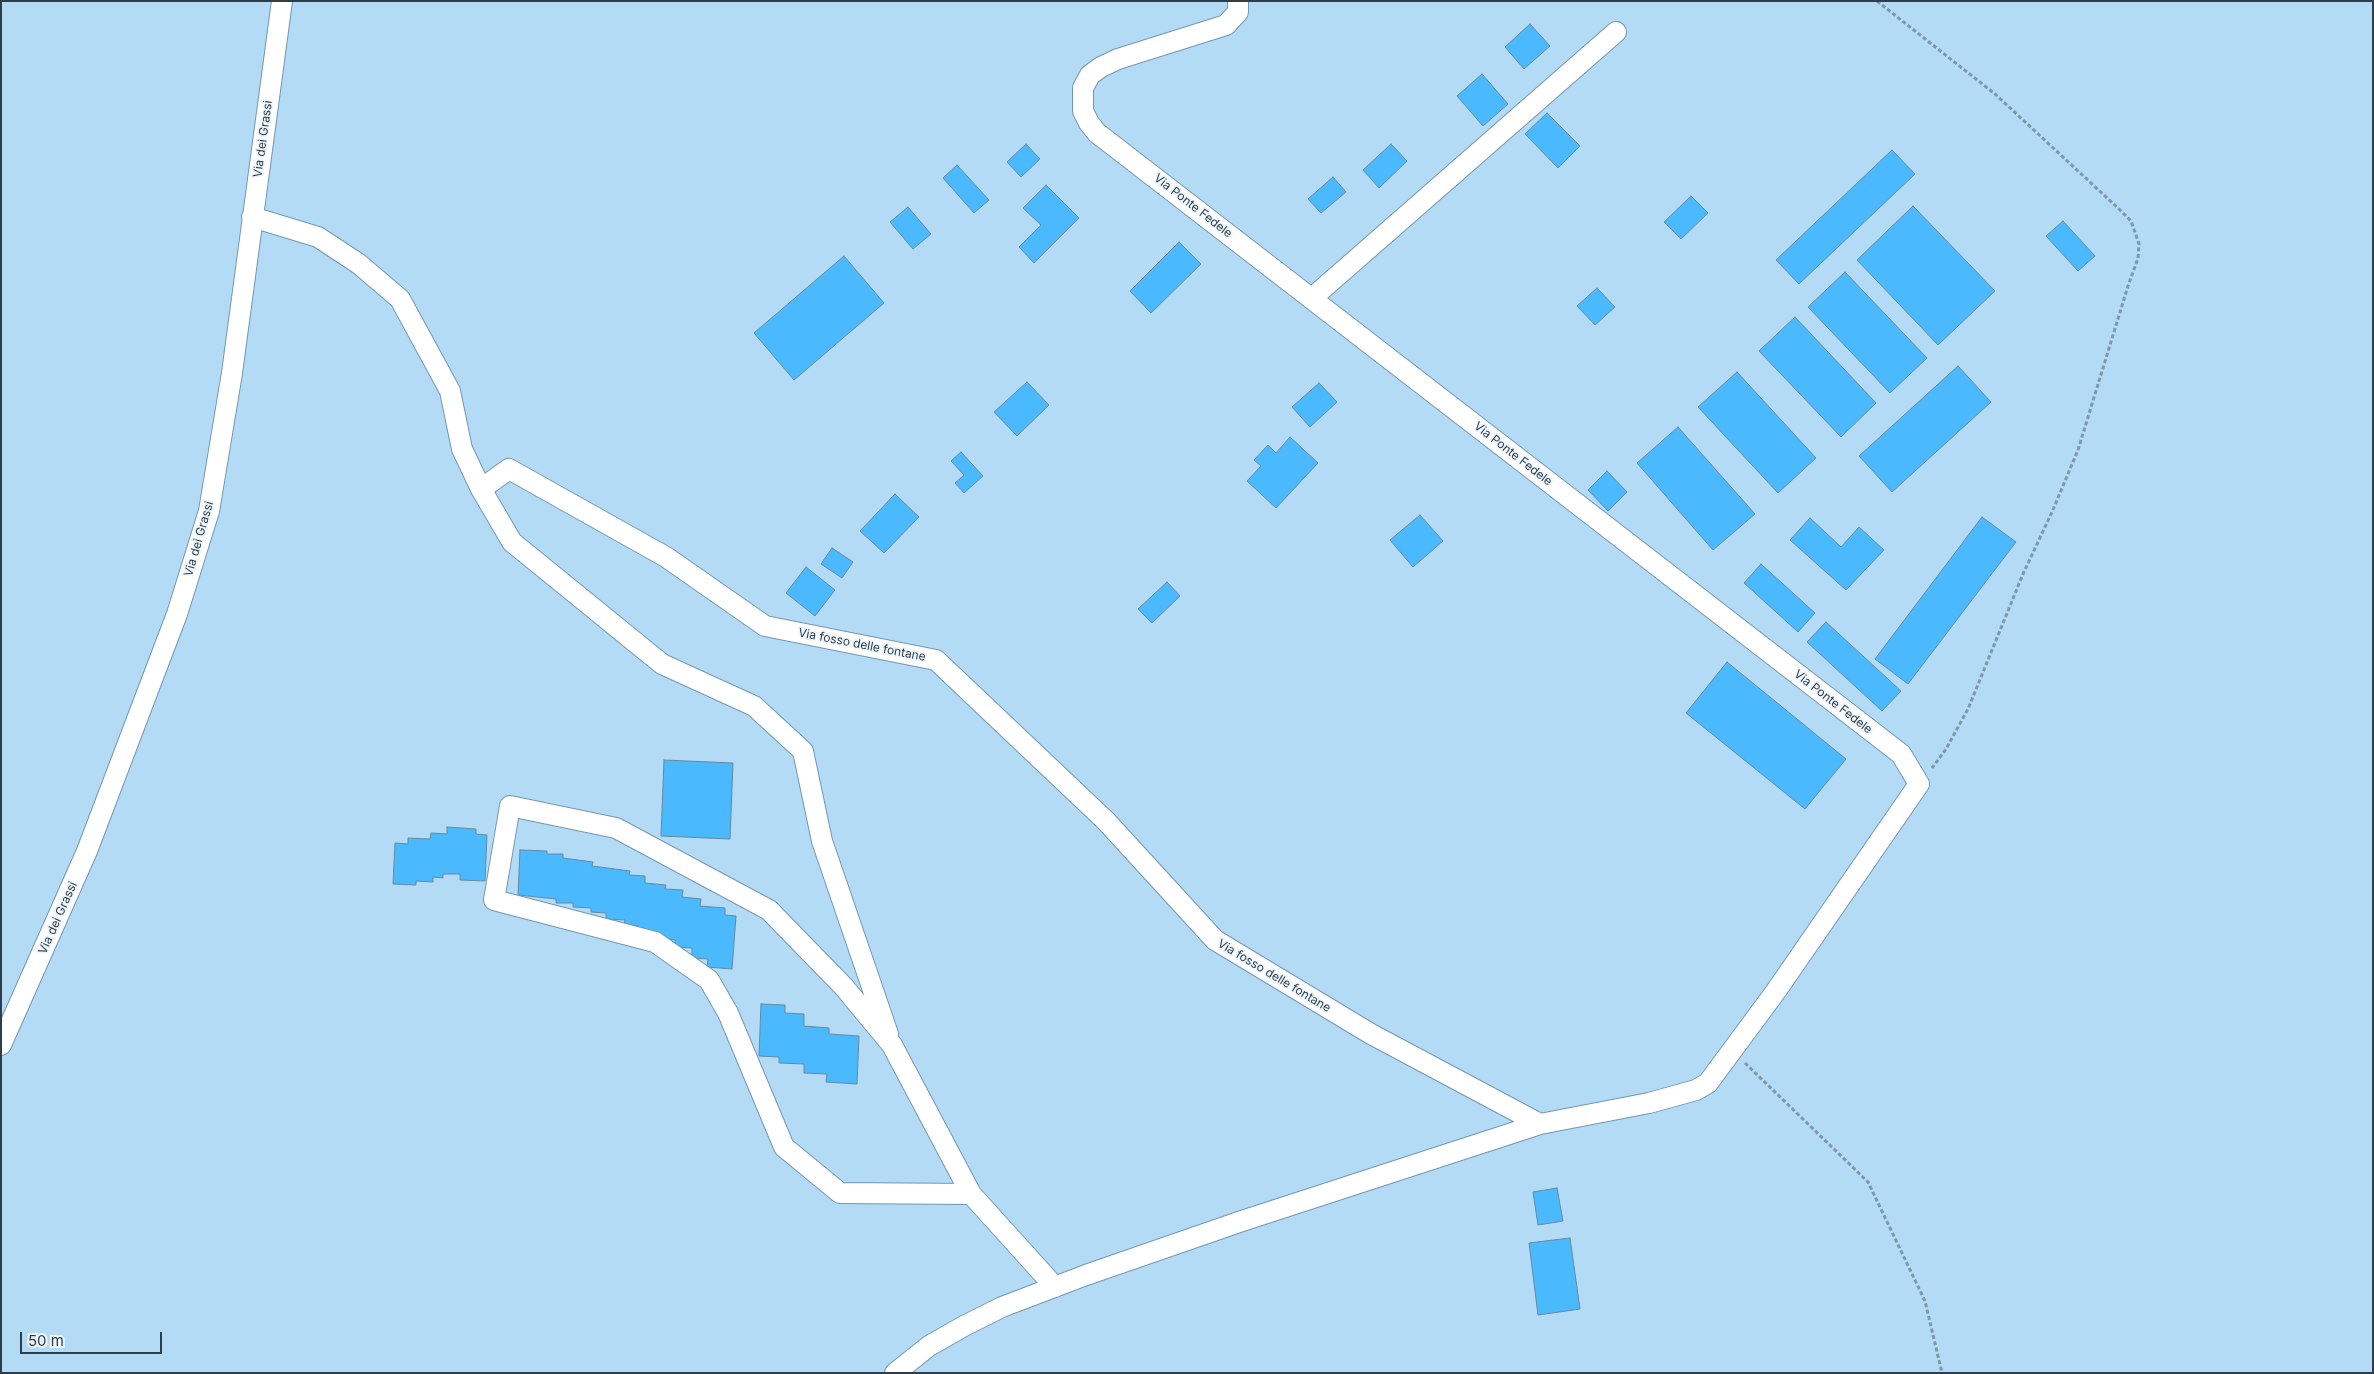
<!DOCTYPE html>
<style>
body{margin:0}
#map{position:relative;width:2374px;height:1374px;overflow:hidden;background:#b4dbf6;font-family:Inter,sans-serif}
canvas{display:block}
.frame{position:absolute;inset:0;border:2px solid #2e3d48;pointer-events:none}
.scale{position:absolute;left:20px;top:1332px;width:142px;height:22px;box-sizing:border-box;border:2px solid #2e3d48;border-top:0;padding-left:6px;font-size:15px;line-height:18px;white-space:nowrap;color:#2e3d48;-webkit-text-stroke:4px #eff7fd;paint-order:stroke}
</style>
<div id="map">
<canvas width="2374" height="1374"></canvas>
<div class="frame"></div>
<div class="scale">50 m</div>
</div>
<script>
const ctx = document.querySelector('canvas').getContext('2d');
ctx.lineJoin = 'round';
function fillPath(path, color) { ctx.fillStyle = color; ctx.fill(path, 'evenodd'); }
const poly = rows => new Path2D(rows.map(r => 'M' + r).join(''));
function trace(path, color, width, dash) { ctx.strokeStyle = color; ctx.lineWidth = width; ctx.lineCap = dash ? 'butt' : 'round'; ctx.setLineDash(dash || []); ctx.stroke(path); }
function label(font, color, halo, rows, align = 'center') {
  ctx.font = font + ' Inter,sans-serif'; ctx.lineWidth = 4; ctx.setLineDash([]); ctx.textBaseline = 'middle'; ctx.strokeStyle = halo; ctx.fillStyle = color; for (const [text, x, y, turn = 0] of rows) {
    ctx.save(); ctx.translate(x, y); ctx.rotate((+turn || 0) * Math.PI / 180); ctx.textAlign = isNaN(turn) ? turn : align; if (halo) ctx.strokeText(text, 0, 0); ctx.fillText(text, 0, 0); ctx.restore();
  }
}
const building = poly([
 [1530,24,1550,46,1524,69,1505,47,1530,24],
 [1482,74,1508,104,1483,126,1457,96,1482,74],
 [1547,113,1580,146,1558,168,1525,134,1547,113],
 [1026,144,1040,159,1021,177,1007,162,1026,144],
 [1391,144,1407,161,1379,188,1363,170,1391,144],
 [1892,150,1915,174,1799,284,1776,260,1892,150],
 [957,165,989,200,974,213,943,178,957,165],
 [1333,177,1346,192,1321,213,1308,199,1333,177],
 [1046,185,1079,218,1034,263,1019,247,1041,225,1023,208,1046,185],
 [1691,196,1708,213,1681,239,1664,222,1691,196],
 [1913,206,1995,291,1938,345,1857,260,1913,206],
 [908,207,931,234,913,249,890,222,908,207],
 [2063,221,2095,256,2078,271,2046,236,2063,221],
 [1179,242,1201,264,1151,313,1130,291,1179,242],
 [844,256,884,303,794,380,754,333,844,256],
 [1845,272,1927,358,1890,393,1808,307,1845,272],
 [1597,288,1615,307,1595,325,1577,306,1597,288],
 [1795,317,1876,403,1841,437,1759,351,1795,317],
 [1958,366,1991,402,1892,492,1859,456,1958,366],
 [1737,372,1816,458,1778,493,1698,407,1737,372],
 [1027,382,1049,405,1017,436,994,412,1027,382],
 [1319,383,1337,402,1310,427,1292,407,1319,383],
 [1678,427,1755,514,1713,550,1637,463,1678,427],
 [1290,437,1318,463,1276,508,1247,481,1261,466,1254,460,1268,445,1276,453,1290,437],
 [961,452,983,476,964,493,955,483,964,475,951,461,961,452],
 [1607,471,1627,492,1608,511,1588,490,1607,471],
 [895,494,919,517,884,553,860,531,895,494],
 [1420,515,1443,541,1413,567,1390,540,1420,515],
 [1982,517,2016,542,1908,684,1875,659,1982,517],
 [1810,518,1841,547,1859,527,1884,550,1846,590,1790,540,1810,518],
 [832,548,853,562,842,578,821,564,832,548],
 [1761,564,1815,613,1798,632,1744,583,1761,564],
 [806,567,835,590,815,616,786,593,806,567],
 [1167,582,1180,596,1152,623,1138,609,1167,582],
 [1826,622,1901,691,1882,711,1807,642,1826,622],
 [1727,662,1846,759,1805,809,1686,713,1727,662],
 [664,760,733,763,730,839,661,836,664,760],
 [447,827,476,829,476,834,487,835,485,881,460,880,460,874,443,874,443,878,433,877,433,882,416,881,416,885,393,884,395,843,408,844,408,838,430,839,431,833,447,834,447,827],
 [520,850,547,851,547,854,563,854,563,858,593,862,592,866,630,871,629,875,645,876,645,883,666,885,665,889,683,890,682,897,701,899,700,906,725,908,725,915,736,916,732,969,707,967,708,959,692,958,692,948,675,947,675,940,654,938,638,931,638,926,624,925,625,920,606,919,606,913,591,912,591,908,573,907,573,903,556,903,556,899,518,895,520,850],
 [761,1004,785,1005,785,1013,804,1014,804,1026,829,1028,829,1034,859,1036,857,1084,826,1082,827,1074,804,1073,804,1064,779,1063,779,1057,759,1056,761,1004],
 [1557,1188,1563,1221,1538,1225,1533,1192,1557,1188],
 [1570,1238,1580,1309,1538,1315,1529,1243,1570,1238]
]);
const path = poly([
 [1877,1,1995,94,2119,209,2131,221,2139,244,2138,258,2128,286,2078,450,2052,512,2023,574,1968,709,1946,749,1932,768],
 [1745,1063,1868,1182,1925,1301,1942,1373]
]);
const minor = poly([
 [252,217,318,237,359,264,400,299,450,391,462,449,481,489,509,469,666,557,765,626,936,660,1106,821,1215,940,1371,1034,1540,1124],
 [1312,298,1616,32],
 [481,489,512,542,662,664,754,706,803,751,822,841,888,1034],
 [1,1045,87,851,177,614,209,511,232,373,282,1],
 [971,1194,840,1193,784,1147,728,1013,709,980,655,942,494,900,510,806,616,828,769,910,844,987,892,1045,971,1194,1055,1287],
 [895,1373,929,1346,964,1326,1002,1307,1086,1275,1242,1221,1540,1124,1649,1103,1696,1090,1708,1083,1776,991,1919,784,1901,754,1097,133,1089,123,1083,111,1083,88,1090,75,1101,67,1118,59,1226,25,1238,12,1238,1]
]);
const streetNames = [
 ["Via dei Grassi",263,139,-82],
 ["Via Ponte Fedele",1193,206,38],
 ["Via Ponte Fedele",1513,454,38],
 ["Via dei Grassi",199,539,-74],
 ["Via fosso delle fontane",862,645,11],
 ["Via Ponte Fedele",1833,702,38],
 ["Via dei Grassi",58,918,-66],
 ["Via fosso delle fontane",1274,976,31]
];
fillPath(building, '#4ab9fd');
trace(building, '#6589a2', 1);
trace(minor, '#7397b1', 22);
trace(path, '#7b98ac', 3, [4, 2.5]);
trace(minor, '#fff', 20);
label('12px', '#2e3d48', '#eff7fd', streetNames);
</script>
